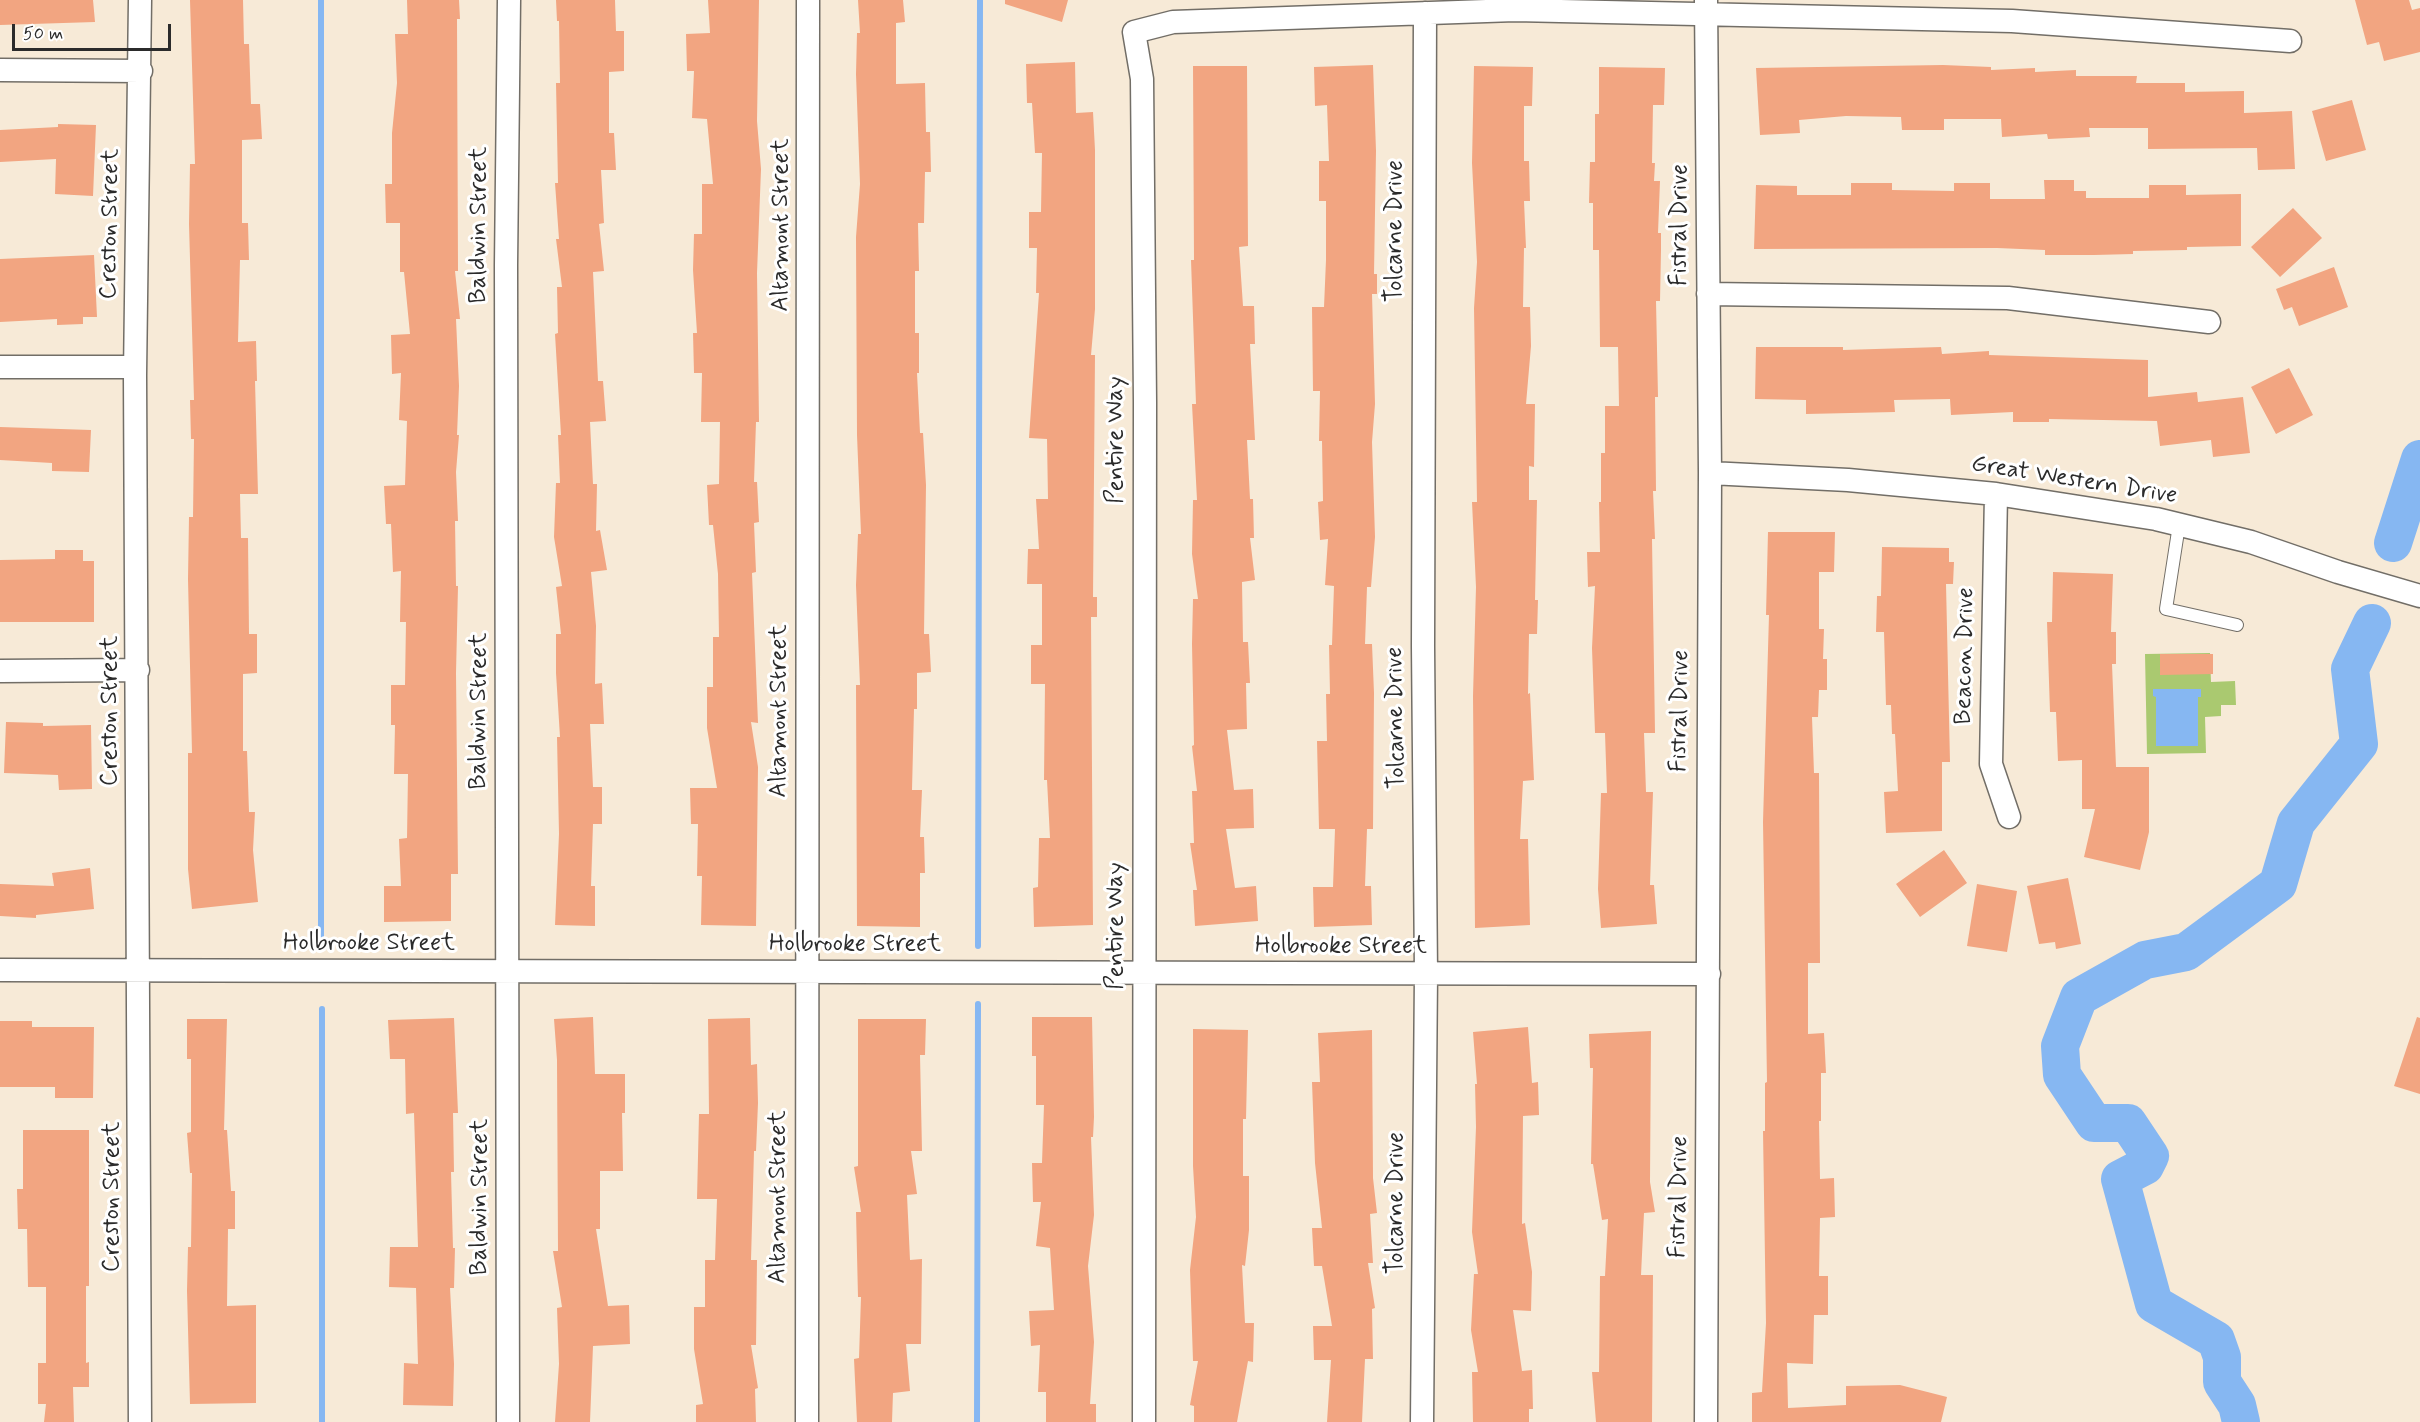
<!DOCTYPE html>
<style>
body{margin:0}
#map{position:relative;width:2420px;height:1422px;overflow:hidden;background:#f7ead7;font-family:Mynerve,sans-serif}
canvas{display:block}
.scale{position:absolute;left:12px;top:24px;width:159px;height:27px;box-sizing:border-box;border:3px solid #2b2b2b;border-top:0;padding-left:8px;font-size:18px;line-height:21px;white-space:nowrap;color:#2b2b2b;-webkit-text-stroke:4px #fff;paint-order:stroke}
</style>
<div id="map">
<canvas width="2420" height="1422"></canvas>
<div class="scale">50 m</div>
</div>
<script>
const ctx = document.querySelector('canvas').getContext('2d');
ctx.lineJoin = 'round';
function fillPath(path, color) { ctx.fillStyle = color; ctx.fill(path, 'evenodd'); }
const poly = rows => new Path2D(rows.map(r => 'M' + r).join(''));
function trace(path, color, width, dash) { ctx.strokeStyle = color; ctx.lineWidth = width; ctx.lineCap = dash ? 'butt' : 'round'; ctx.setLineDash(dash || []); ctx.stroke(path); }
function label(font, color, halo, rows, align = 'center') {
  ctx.font = font + ' Mynerve,sans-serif'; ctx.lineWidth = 6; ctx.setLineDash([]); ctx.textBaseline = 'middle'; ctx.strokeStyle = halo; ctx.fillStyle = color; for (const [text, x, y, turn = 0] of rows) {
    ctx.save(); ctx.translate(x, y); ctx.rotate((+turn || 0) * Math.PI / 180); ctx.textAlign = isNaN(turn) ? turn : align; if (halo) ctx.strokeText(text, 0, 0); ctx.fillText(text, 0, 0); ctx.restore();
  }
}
const green = poly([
 [2210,653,2211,682,2235,681,2236,705,2221,705,2221,716,2205,717,2206,753,2147,754,2145,654]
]);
const water = poly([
 [2153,689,2201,689,2201,697,2198,697,2198,746,2156,746,2156,697,2153,696]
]);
const stream = poly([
 [321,0,321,937],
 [978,946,980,0],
 [322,1009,322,1422],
 [977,1422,978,1004]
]);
const river = poly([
 [2393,543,2420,459],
 [2241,1422,2237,1405,2222,1382,2222,1357,2216,1340,2154,1304,2120,1179,2145,1166,2150,1156,2128,1123,2094,1123,2062,1075,2060,1046,2079,997,2145,960,2186,952,2278,884,2296,823,2359,744,2350,669,2372,623]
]);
const building = poly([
 [0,0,93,0,95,22,0,25],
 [190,0,243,0,244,44,249,44,251,104,260,104,262,139,242,140,242,223,248,223,249,260,240,260,238,342,256,341,257,381,255,381,258,494,240,494,241,538,248,538,249,634,257,634,257,673,243,674,243,751,247,751,249,812,255,812,253,850,258,902,192,909,188,869,188,753,192,753,188,579,189,517,193,517,194,439,191,439,190,400,194,400,189,224,190,164,195,164],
 [407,0,459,0,460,19,457,19,458,271,455,271,460,319,456,319,459,386,457,435,459,435,456,472,458,521,455,521,456,586,458,586,456,673,458,874,451,874,451,921,384,922,384,886,401,886,399,839,407,838,408,774,394,774,395,725,391,725,391,685,405,685,406,622,400,622,401,571,393,572,391,524,386,524,384,486,405,485,407,421,399,420,401,373,392,374,391,335,410,334,404,272,400,272,400,223,386,223,385,184,392,184,392,133,397,83,395,34,408,34],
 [556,0,615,0,616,31,624,31,624,71,609,72,609,133,614,133,616,170,601,170,604,223,599,224,604,271,593,272,598,381,603,381,606,421,590,422,593,484,597,484,596,531,600,530,607,570,591,572,596,626,595,684,602,683,604,724,590,724,593,787,602,787,602,824,593,824,591,886,595,886,595,926,555,925,559,834,557,737,560,737,556,673,556,634,561,634,556,587,562,586,554,537,556,483,560,483,558,435,561,435,555,334,558,333,557,287,562,287,556,239,559,239,555,183,558,183,556,83,560,83,559,21,557,21],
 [708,0,759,0,757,121,761,169,757,273,759,422,756,422,754,482,757,482,759,522,754,523,756,572,752,573,758,723,751,722,758,767,756,926,701,925,702,876,697,876,698,824,691,824,690,788,717,788,707,728,707,687,713,687,713,637,719,637,718,574,713,525,709,525,707,485,719,484,720,422,701,422,702,373,694,373,693,333,697,333,693,270,694,234,702,234,702,184,713,184,707,119,692,118,694,71,687,71,686,34,710,33],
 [858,0,903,0,905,22,896,23,896,84,925,83,926,132,930,132,931,172,925,172,924,223,918,223,919,271,915,271,915,333,919,333,919,373,917,373,920,433,923,433,926,485,924,634,929,634,931,672,917,673,917,709,914,709,912,790,922,790,920,837,924,837,925,873,920,873,920,927,857,926,856,685,860,685,856,585,858,534,861,534,857,435,856,237,860,184,856,74,857,33,860,33],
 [1005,0,1068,0,1062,22,1005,4],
 [2355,0,2409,0,2412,10,2420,8,2420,52,2384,61,2379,42,2367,45],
 [1075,62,1076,113,1093,112,1095,150,1095,309,1091,355,1095,355,1093,597,1097,597,1097,617,1091,617,1093,925,1034,927,1033,888,1038,887,1039,838,1050,838,1047,780,1044,780,1045,684,1031,684,1031,645,1042,645,1042,584,1027,584,1028,549,1039,549,1036,499,1048,499,1047,439,1029,438,1039,293,1036,293,1037,248,1029,248,1029,212,1041,212,1042,153,1035,153,1032,103,1027,103,1026,64],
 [1373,65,1376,151,1374,274,1377,274,1377,294,1372,294,1375,404,1372,442,1375,537,1371,587,1367,587,1365,644,1372,644,1374,693,1373,829,1367,829,1365,886,1371,886,1372,925,1314,927,1313,887,1333,887,1335,829,1319,829,1317,741,1327,741,1326,694,1330,694,1329,645,1332,645,1334,586,1325,585,1328,539,1320,540,1318,502,1323,501,1322,441,1319,441,1320,391,1313,391,1312,307,1324,307,1326,260,1326,201,1319,201,1319,161,1329,161,1327,105,1315,106,1314,67],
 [1943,65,1991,67,1991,70,2035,68,2035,72,2076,70,2076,76,2137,76,2136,83,2185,83,2185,92,2244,91,2244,113,2292,111,2295,169,2258,170,2257,148,2148,149,2148,128,2089,128,2090,137,2048,139,2047,134,2002,137,2001,119,1944,119,1944,130,1902,130,1901,117,1846,116,1799,120,1800,133,1760,135,1756,68],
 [1193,66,1247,66,1248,246,1239,247,1243,306,1254,306,1255,344,1250,344,1255,440,1247,440,1250,499,1253,499,1254,538,1250,538,1255,580,1242,582,1243,642,1248,642,1250,683,1246,683,1247,729,1227,730,1234,790,1253,789,1254,828,1226,829,1235,888,1256,886,1258,921,1195,926,1193,890,1197,890,1190,843,1194,843,1192,791,1197,791,1192,746,1194,745,1192,644,1193,599,1198,599,1192,554,1193,500,1197,500,1192,404,1196,404,1191,260,1194,260],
 [1474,66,1533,67,1532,106,1524,106,1524,161,1529,161,1530,201,1524,201,1526,248,1524,248,1523,307,1530,307,1531,346,1526,404,1535,404,1534,467,1529,466,1529,500,1537,500,1535,600,1538,600,1537,634,1529,634,1528,694,1530,693,1534,780,1523,781,1520,839,1528,839,1530,925,1475,928,1473,696,1476,587,1472,502,1477,502,1474,308,1477,262,1472,163],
 [1599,67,1665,68,1664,105,1653,105,1652,163,1655,163,1654,181,1660,181,1658,233,1661,233,1661,250,1660,301,1656,301,1658,397,1655,397,1656,491,1653,491,1655,539,1652,539,1655,733,1644,733,1646,792,1653,792,1650,885,1654,885,1657,924,1601,928,1598,889,1601,793,1607,793,1605,733,1595,733,1592,648,1595,586,1588,587,1587,552,1600,552,1599,502,1601,502,1601,453,1605,453,1605,406,1619,406,1618,347,1600,347,1599,250,1593,250,1593,203,1589,203,1590,162,1595,162,1595,114,1599,114],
 [2352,100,2366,150,2326,161,2312,111],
 [58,124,96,125,93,196,55,194,56,159,0,162,0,130,58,127],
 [2044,180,2074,180,2074,191,2086,191,2086,198,2149,198,2149,185,2186,185,2186,195,2241,194,2241,246,2187,247,2187,250,2133,251,2133,254,2094,255,2045,255,2045,250,1997,248,1754,249,1756,185,1797,186,1797,195,1851,195,1851,183,1892,183,1892,190,1954,191,1954,183,1990,183,1990,199,2045,199],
 [2293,208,2322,238,2280,277,2251,247],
 [94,255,97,317,83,317,83,324,57,325,57,319,0,322,0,259],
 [2334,267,2348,307,2299,326,2292,307,2284,310,2276,289],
 [1756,347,1843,347,1843,350,1941,347,1942,354,1989,351,1989,355,2148,360,2148,397,2197,392,2198,402,2243,397,2250,453,2213,457,2211,440,2160,446,2157,421,2049,419,2049,422,2013,422,2013,412,1951,415,1950,399,1894,400,1895,412,1806,414,1806,400,1755,399],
 [2289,368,2313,415,2276,434,2251,387],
 [0,427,91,430,89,472,52,471,52,463,0,460],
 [1768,532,1835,532,1834,572,1819,572,1819,629,1824,629,1823,659,1827,659,1827,690,1819,690,1818,717,1812,717,1814,773,1819,773,1820,963,1808,963,1808,1034,1824,1033,1826,1073,1821,1073,1821,1121,1819,1121,1820,1179,1834,1178,1835,1217,1820,1218,1819,1276,1828,1276,1828,1315,1814,1315,1813,1364,1787,1363,1788,1408,1846,1405,1846,1386,1900,1385,1947,1397,1941,1422,1752,1422,1752,1393,1762,1392,1766,1323,1763,1131,1765,1131,1765,1083,1767,1082,1763,822,1769,615,1766,615],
 [1882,547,1949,548,1949,562,1954,562,1953,584,1946,584,1950,762,1942,762,1942,831,1886,833,1884,792,1898,791,1895,734,1892,734,1891,705,1886,705,1884,632,1876,632,1877,596,1881,596],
 [55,550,83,550,83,561,94,561,94,622,0,622,0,560,55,559],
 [2053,572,2113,574,2111,632,2116,632,2116,664,2112,664,2116,767,2149,767,2149,832,2140,870,2084,857,2095,809,2082,809,2082,760,2058,761,2056,712,2050,712,2047,622,2052,622],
 [2160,654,2213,654,2213,674,2160,675],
 [6,722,43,723,43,726,91,725,92,789,59,790,58,775,4,773],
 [1944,850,1967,883,1920,917,1896,884],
 [90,868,94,909,36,915,36,918,0,916,0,884,54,886,52,873],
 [2068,878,2081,944,2056,949,2055,942,2039,944,2027,886],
 [1977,884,2017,891,2007,952,1967,946],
 [593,1017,595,1074,625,1074,625,1113,622,1113,623,1171,600,1171,600,1229,596,1229,608,1306,629,1305,630,1344,593,1346,590,1422,555,1422,559,1364,557,1308,562,1307,553,1251,558,1251,557,1060,554,1019],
 [1032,1017,1092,1017,1094,1117,1093,1137,1091,1137,1094,1215,1088,1266,1094,1342,1090,1404,1096,1404,1096,1422,1046,1422,1046,1392,1038,1392,1040,1345,1031,1346,1029,1311,1054,1310,1050,1248,1036,1246,1041,1202,1033,1202,1032,1163,1042,1163,1044,1105,1036,1105,1036,1056,1032,1056],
 [2417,1017,2420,1018,2420,1094,2394,1086],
 [454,1018,458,1113,453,1113,454,1172,451,1172,453,1248,455,1248,454,1288,450,1288,454,1364,453,1406,403,1405,404,1363,418,1364,416,1288,389,1287,390,1247,418,1247,414,1113,406,1114,405,1059,390,1059,388,1020],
 [750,1018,751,1065,757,1064,758,1103,756,1151,754,1151,751,1260,757,1260,756,1345,751,1345,758,1388,755,1389,756,1422,696,1422,696,1405,703,1404,694,1349,694,1307,705,1307,705,1260,715,1260,717,1199,697,1199,699,1114,709,1114,708,1019],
 [187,1019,227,1019,224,1130,227,1130,231,1191,235,1191,235,1229,228,1229,227,1306,256,1305,256,1403,190,1404,187,1291,188,1247,191,1247,192,1173,190,1173,187,1133,191,1132,191,1059,187,1059],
 [858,1019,926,1019,925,1055,920,1055,922,1151,911,1151,917,1194,907,1195,910,1260,922,1259,921,1344,906,1344,910,1391,893,1393,892,1422,857,1422,854,1359,859,1358,861,1297,858,1297,856,1212,861,1212,854,1167,858,1166],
 [0,1021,32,1021,32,1027,94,1027,93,1098,55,1098,55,1087,0,1087],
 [1528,1027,1532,1083,1538,1082,1539,1115,1523,1116,1522,1224,1525,1223,1532,1272,1531,1311,1513,1310,1522,1371,1532,1370,1533,1409,1529,1409,1529,1422,1473,1422,1472,1372,1478,1372,1471,1330,1474,1274,1478,1274,1472,1232,1476,1127,1475,1084,1477,1084,1473,1032],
 [1193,1029,1248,1030,1246,1119,1243,1119,1243,1176,1249,1176,1249,1230,1245,1266,1242,1265,1245,1323,1254,1323,1253,1362,1248,1361,1237,1422,1194,1422,1194,1406,1190,1405,1198,1361,1193,1361,1190,1270,1196,1217,1193,1166],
 [1372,1030,1373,1178,1377,1213,1370,1214,1373,1263,1368,1263,1375,1308,1372,1309,1373,1359,1365,1359,1362,1422,1327,1422,1331,1360,1314,1360,1313,1326,1332,1326,1322,1266,1314,1266,1312,1228,1322,1228,1315,1163,1312,1082,1320,1082,1318,1033],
 [1651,1031,1650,1182,1655,1212,1644,1213,1641,1275,1653,1275,1652,1422,1596,1422,1592,1372,1599,1372,1600,1276,1605,1276,1608,1219,1602,1220,1593,1164,1591,1164,1593,1068,1590,1068,1589,1034],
 [23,1130,89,1130,89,1286,86,1286,86,1363,89,1362,89,1387,73,1387,74,1422,44,1422,46,1404,38,1404,38,1363,46,1363,46,1287,28,1287,27,1229,18,1229,17,1189,23,1189]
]);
const lane = poly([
 [2179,525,2166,609,2237,625]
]);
const street = poly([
 [0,70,141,71],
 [1708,294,2008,298,2209,322],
 [0,367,135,367],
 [1710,473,1848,480,1996,494,2156,519,2251,542,2338,572,2420,596],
 [1996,494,1991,764,2009,817],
 [0,671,138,670],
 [0,970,1709,974],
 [140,1422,135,375,140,0],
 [508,1422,506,265,509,0],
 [807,1422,808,0],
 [1144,1422,1145,402,1142,79,1134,32,1173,22,1515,10,2012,21,2290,41],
 [1422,1422,1426,974,1423,646,1425,13],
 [1706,1422,1710,473,1706,0]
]);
const streetNames = [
 ["Creston Street",111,224,-89],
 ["Baldwin Street",480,225,-90],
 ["Altamont Street",782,225,-90],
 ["Fistral Drive",1681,225,-90],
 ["Tolcarne Drive",1396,231,-90],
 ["Pentire Way",1117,440,-90],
 ["Great Western Drive",2074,481,9],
 ["Beacon Drive",1966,656,-89],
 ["Creston Street",111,711,-90],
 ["Baldwin Street",480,711,-90],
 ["Altamont Street",780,711,-90],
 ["Fistral Drive",1681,711,-89],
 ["Tolcarne Drive",1397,718,-91],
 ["Pentire Way",1117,926,-90],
 ["Holbrooke Street",369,944],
 ["Holbrooke Street",855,945],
 ["Holbrooke Street",1341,947],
 ["Creston Street",113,1197,-90],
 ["Baldwin Street",481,1197,-90],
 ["Altamont Street",779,1197,-90],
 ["Fistral Drive",1680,1197,-89],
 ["Tolcarne Drive",1397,1203,-90]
];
fillPath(green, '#aac970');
fillPath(water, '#86b7f2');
trace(stream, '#86b7f2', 6);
trace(river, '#86b7f2', 38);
fillPath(building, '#f2a581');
trace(lane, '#726e67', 14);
trace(street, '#726e67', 25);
trace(lane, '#fff', 12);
trace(street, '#fff', 22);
label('24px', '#2b2b2b', '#fff', streetNames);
</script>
